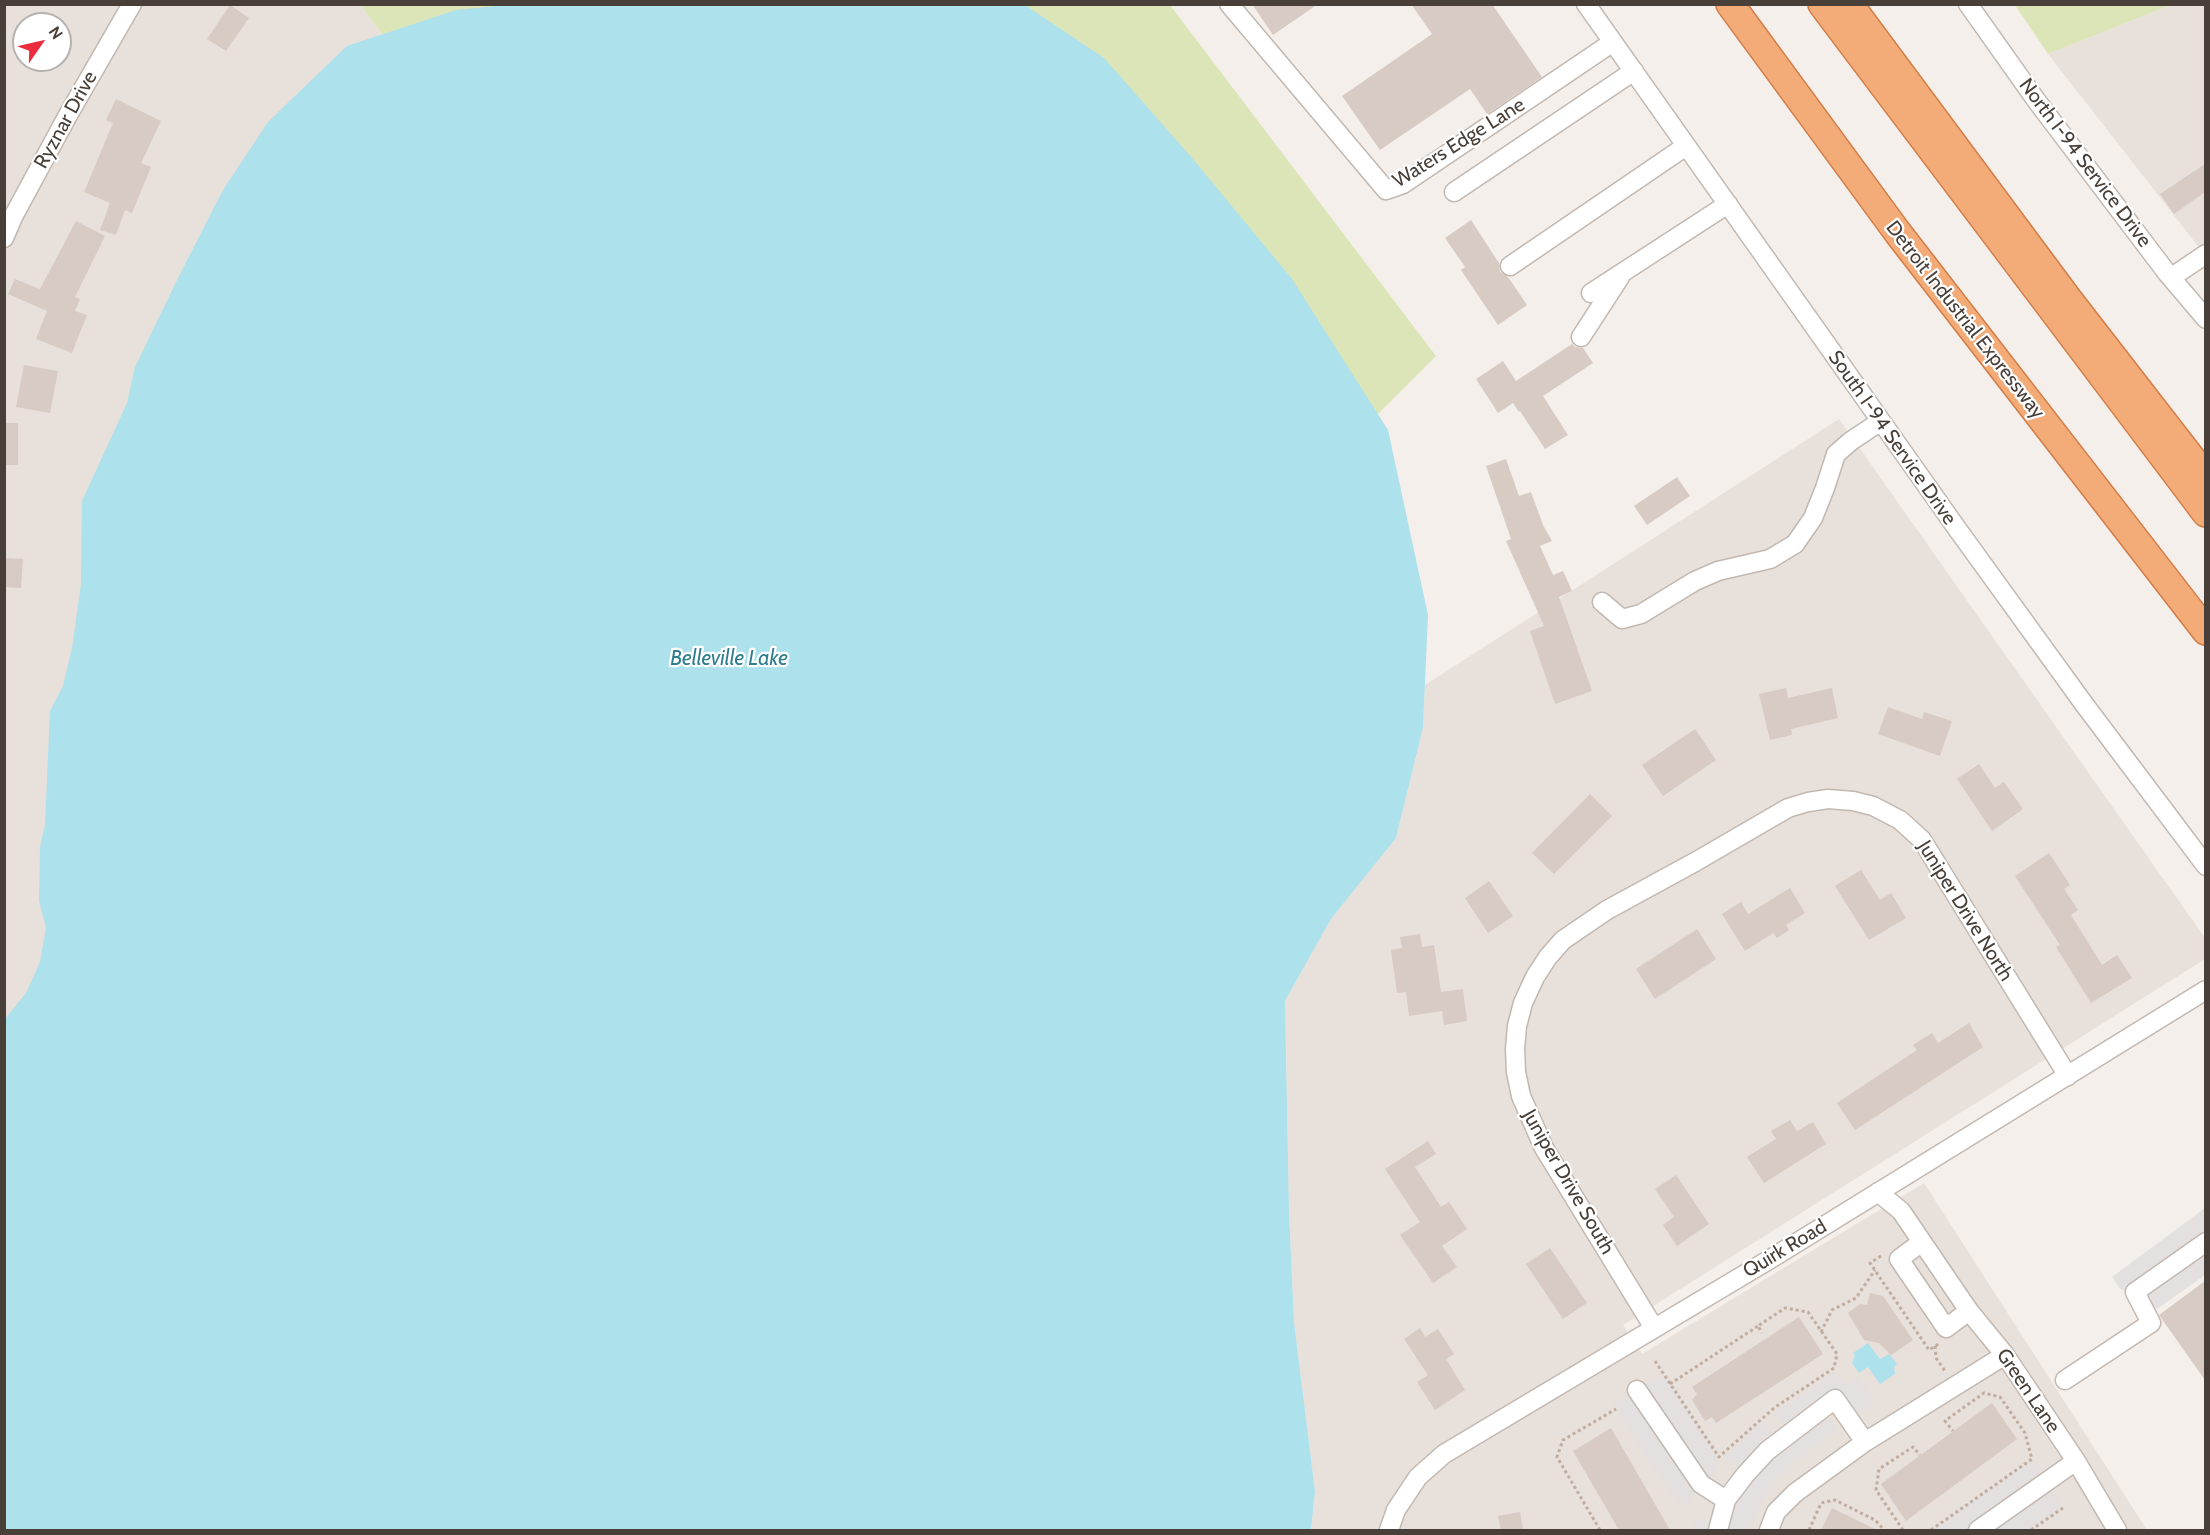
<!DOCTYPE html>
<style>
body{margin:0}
#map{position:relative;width:2210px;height:1535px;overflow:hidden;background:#f4efeb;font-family:Cabin,sans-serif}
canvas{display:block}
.frame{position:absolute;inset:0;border:6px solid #483f39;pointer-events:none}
.north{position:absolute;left:12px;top:12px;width:60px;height:60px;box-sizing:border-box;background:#fff;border:2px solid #b6b2b0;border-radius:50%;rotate:56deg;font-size:16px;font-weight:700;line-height:24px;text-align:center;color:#483f39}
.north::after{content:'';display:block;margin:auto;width:21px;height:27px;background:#ea2c3e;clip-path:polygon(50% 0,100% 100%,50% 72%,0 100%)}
</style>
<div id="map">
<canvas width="2210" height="1535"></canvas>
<div class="frame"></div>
<div class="north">N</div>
</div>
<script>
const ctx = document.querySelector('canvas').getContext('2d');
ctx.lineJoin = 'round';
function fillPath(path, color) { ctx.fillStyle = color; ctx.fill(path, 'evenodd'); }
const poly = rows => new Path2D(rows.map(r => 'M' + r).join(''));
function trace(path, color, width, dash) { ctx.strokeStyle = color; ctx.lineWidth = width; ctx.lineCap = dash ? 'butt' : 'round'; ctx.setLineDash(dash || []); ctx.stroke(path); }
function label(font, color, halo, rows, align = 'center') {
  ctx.font = font + ' Cabin,sans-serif'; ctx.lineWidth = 4.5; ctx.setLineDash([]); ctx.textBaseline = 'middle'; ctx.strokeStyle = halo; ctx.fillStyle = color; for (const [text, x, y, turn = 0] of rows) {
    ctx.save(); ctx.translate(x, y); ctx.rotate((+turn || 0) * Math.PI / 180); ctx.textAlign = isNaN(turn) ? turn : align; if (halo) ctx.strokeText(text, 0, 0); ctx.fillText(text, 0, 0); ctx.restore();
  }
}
const residential = poly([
 [5,5,361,5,410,74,104,1031,5,1082],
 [24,24,60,24,60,60,24,60],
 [2171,5,2205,5,2205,255,2048,54],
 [1839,419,2205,938,2205,959,1623,1325,1642,1354,1924,1183,2147,1530,1311,1530,1315,1491,1294,1322,1289,1212,1285,1001,1331,919,1396,838,1423,728,1425,685]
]);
const green = poly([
 [361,5,1170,5,1436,356,1304,488,410,74],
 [2015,5,2171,5,2048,54]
]);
const parking = poly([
 [2205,1208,2205,1275,2157,1309,2133,1293,2120,1289,2112,1277],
 [1835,1371,1845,1386,1858,1377,1875,1401,1851,1420,1835,1399,1824,1408,1837,1431,1800,1458,1775,1482,1760,1504,1749,1530,1694,1530,1696,1518,1719,1524,1745,1475,1724,1456,1762,1421,1779,1441,1789,1433,1774,1413],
 [1663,1374,1719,1457,1710,1488,1701,1484,1685,1508,1672,1494,1651,1464,1614,1404],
 [2032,1459,2051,1479,2046,1482,2063,1508,2031,1530,1931,1530]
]);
const water = poly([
 [537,4,562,6,612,4,1025,5,1104,58,1192,158,1292,279,1388,430,1428,615,1423,728,1396,838,1331,919,1285,1001,1289,1212,1294,1322,1315,1491,1311,1530,5,1530,5,1019,26,993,40,962,46,928,39,901,40,847,45,825,50,711,63,686,72,648,81,584,82,501,127,403,135,367,179,276,223,190,268,122,347,46,456,10,507,5],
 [1868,1343,1880,1359,1889,1354,1897,1364,1894,1367,1895,1374,1880,1384,1868,1367,1859,1373,1852,1363,1855,1356,1853,1353]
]);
const building = poly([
 [1252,4,1318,4,1273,35],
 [1411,4,1492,4,1542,77,1487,114,1470,89,1380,150,1342,96,1432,34],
 [230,5,249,18,226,51,207,39],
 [116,99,161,121,141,163,151,167,132,213,125,210,116,235,100,230,110,203,84,192,113,123,106,120],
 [2205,164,2205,192,2174,214,2160,194],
 [1471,220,1499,263,1500,272,1508,277,1527,305,1498,325,1461,270,1465,267,1445,238],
 [76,221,105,236,75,297,80,299,75,311,87,315,72,353,36,339,47,311,8,294,15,279,40,289],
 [1572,344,1575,347,1583,348,1593,363,1543,396,1568,435,1545,449,1520,411,1519,412,1513,403,1498,413,1476,379,1503,361,1516,381],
 [24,365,58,371,50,413,16,407],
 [4,423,18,423,18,465,4,465],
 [1506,459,1519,496,1531,492,1543,525,1552,541,1540,546,1553,575,1563,571,1572,591,1559,597,1592,691,1555,704,1530,631,1544,626,1506,541,1511,539,1486,466],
 [1677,477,1690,496,1647,525,1634,506],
 [4,558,23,559,21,588,4,587],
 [1786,688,1788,698,1832,688,1838,718,1791,729,1792,735,1770,740,1759,694],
 [1888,707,1922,719,1924,712,1952,721,1940,756,1878,734],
 [1695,729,1716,760,1663,796,1642,765],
 [1979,764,1995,788,2004,782,2023,809,1992,831,1957,779],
 [1590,794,1612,816,1554,874,1532,853],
 [2049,853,2070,885,2064,889,2078,910,2071,915,2102,965,2117,955,2132,978,2091,1003,2056,947,2060,945,2015,876],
 [1861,870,1880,900,1891,893,1906,918,1869,940,1835,886],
 [1489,881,1513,916,1488,933,1465,898],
 [1790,888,1805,913,1786,925,1789,930,1777,938,1773,933,1745,951,1722,914,1741,902,1748,914],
 [1697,929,1716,959,1655,999,1636,969],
 [1420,934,1422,947,1434,945,1441,992,1463,989,1467,1021,1444,1025,1442,1011,1409,1016,1406,992,1397,993,1391,950,1402,948,1400,937],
 [1969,1023,1983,1047,1855,1130,1837,1103,1917,1050,1913,1045,1932,1033,1938,1043],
 [1790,1120,1797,1131,1813,1122,1826,1144,1764,1183,1747,1157,1776,1139,1771,1131],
 [1428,1141,1436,1154,1415,1167,1441,1207,1449,1202,1467,1229,1442,1246,1457,1267,1433,1283,1400,1235,1420,1222,1385,1169],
 [1676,1175,1709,1224,1677,1246,1663,1225,1674,1217,1655,1189],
 [1550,1248,1587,1303,1563,1319,1526,1264],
 [2205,1281,2205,1380,2159,1315],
 [1870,1293,1883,1296,1913,1340,1891,1355,1879,1343,1864,1340,1848,1313,1860,1304,1867,1305],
 [1799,1317,1823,1354,1716,1423,1712,1417,1705,1421,1692,1400,1697,1394,1692,1387],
 [1420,1328,1425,1337,1438,1329,1454,1354,1446,1359,1465,1390,1435,1410,1417,1382,1428,1375,1404,1339],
 [1992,1403,2017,1439,1906,1521,1881,1484],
 [1611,1428,1670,1530,1619,1530,1573,1451],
 [1832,1508,1877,1530,1821,1530],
 [1520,1512,1523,1530,1501,1530,1498,1516]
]);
const path = poly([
 [1881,1256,1870,1263,1929,1350,1940,1343],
 [1821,1332,1832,1310,1856,1298,1875,1270],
 [1935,1346,1936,1358,1945,1371],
 [1655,1361,1719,1457,1774,1408,1834,1368,1837,1354,1808,1312,1785,1308,1758,1326,1762,1333],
 [1670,1384,1758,1326],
 [1600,1530,1557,1457,1563,1440,1616,1409],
 [1809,1530,1821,1503,1835,1500,1875,1520,1884,1530],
 [1903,1530,1876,1490,1879,1469,1913,1447,1920,1455],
 [1931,1530,2032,1459,2025,1433,2000,1397,1984,1393,1945,1421,1953,1431],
 [2031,1530,2063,1508]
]);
const minor = poly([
 [1229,4,1386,190,1403,184,1613,42],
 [1586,4,1958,530,2084,704,2206,866],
 [1968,4,2036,100,2167,273,2206,319],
 [1454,192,1634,71],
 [4,238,13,217,68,115,132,4],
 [1510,266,1686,146],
 [2172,277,2206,254],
 [1591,293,1728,204],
 [1581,337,1620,277],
 [1602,602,1622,619,1641,614,1695,581,1718,571,1770,559,1795,544,1813,518,1825,488,1836,454,1851,441,1881,421],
 [1878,1192,1901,1211,1969,1311,2005,1355,2076,1461,2117,1530],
 [1922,1242,1899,1259,1946,1328,1969,1311],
 [1654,1328,1544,1148,1521,1096,1516,1072,1515,1049,1517,1026,1523,1003,1535,977,1548,957,1563,940,1607,910,1695,862,1788,808,1808,802,1828,799,1853,801,1873,806,1900,820,1922,840,2068,1076],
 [2065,1380,2151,1323,2135,1292,2206,1242],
 [1637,1390,1701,1484,1726,1500],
 [1389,1530,1396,1510,1418,1477,1444,1454,1772,1258,2206,990],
 [1718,1530,1726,1500,1745,1475,1767,1451,1835,1399,1865,1442],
 [1769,1530,1776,1512,1795,1493,1865,1442,2005,1355],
 [1978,1530,2076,1461]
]);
const highway = poly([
 [1730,4,1898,233,2206,631],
 [1822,4,2206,513],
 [1849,4,2068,299,2206,477]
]);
const streetNames = [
 ["Ryznar Drive",66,120,-61],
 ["Waters Edge Lane",1459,143,-32],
 ["North I-94 Service Drive",2085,163,53],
 ["Detroit Industrial Expressway",1965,320,52],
 ["South I-94 Service Drive",1892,438,55],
 ["Juniper Drive North",1965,911,58],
 ["Juniper Drive South",1568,1182,60],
 ["Quirk Road",1785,1249,-31],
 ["Green Lane",2028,1391,56]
];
const waterNames = [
 ["Belleville Lake",729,659]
];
fillPath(residential, '#e8e0da');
fillPath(green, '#dce5b7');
fillPath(parking, '#e3e0df');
fillPath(water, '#ade1ec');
fillPath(building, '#d8cbc4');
trace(minor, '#c2b8b1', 21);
trace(highway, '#d27d47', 30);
trace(path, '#c0ada0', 3, [3, 3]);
trace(minor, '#fff', 18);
trace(highway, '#f3ab77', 27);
label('20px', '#483f39', '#fff', streetNames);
label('italic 21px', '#317e8e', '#fff', waterNames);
</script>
